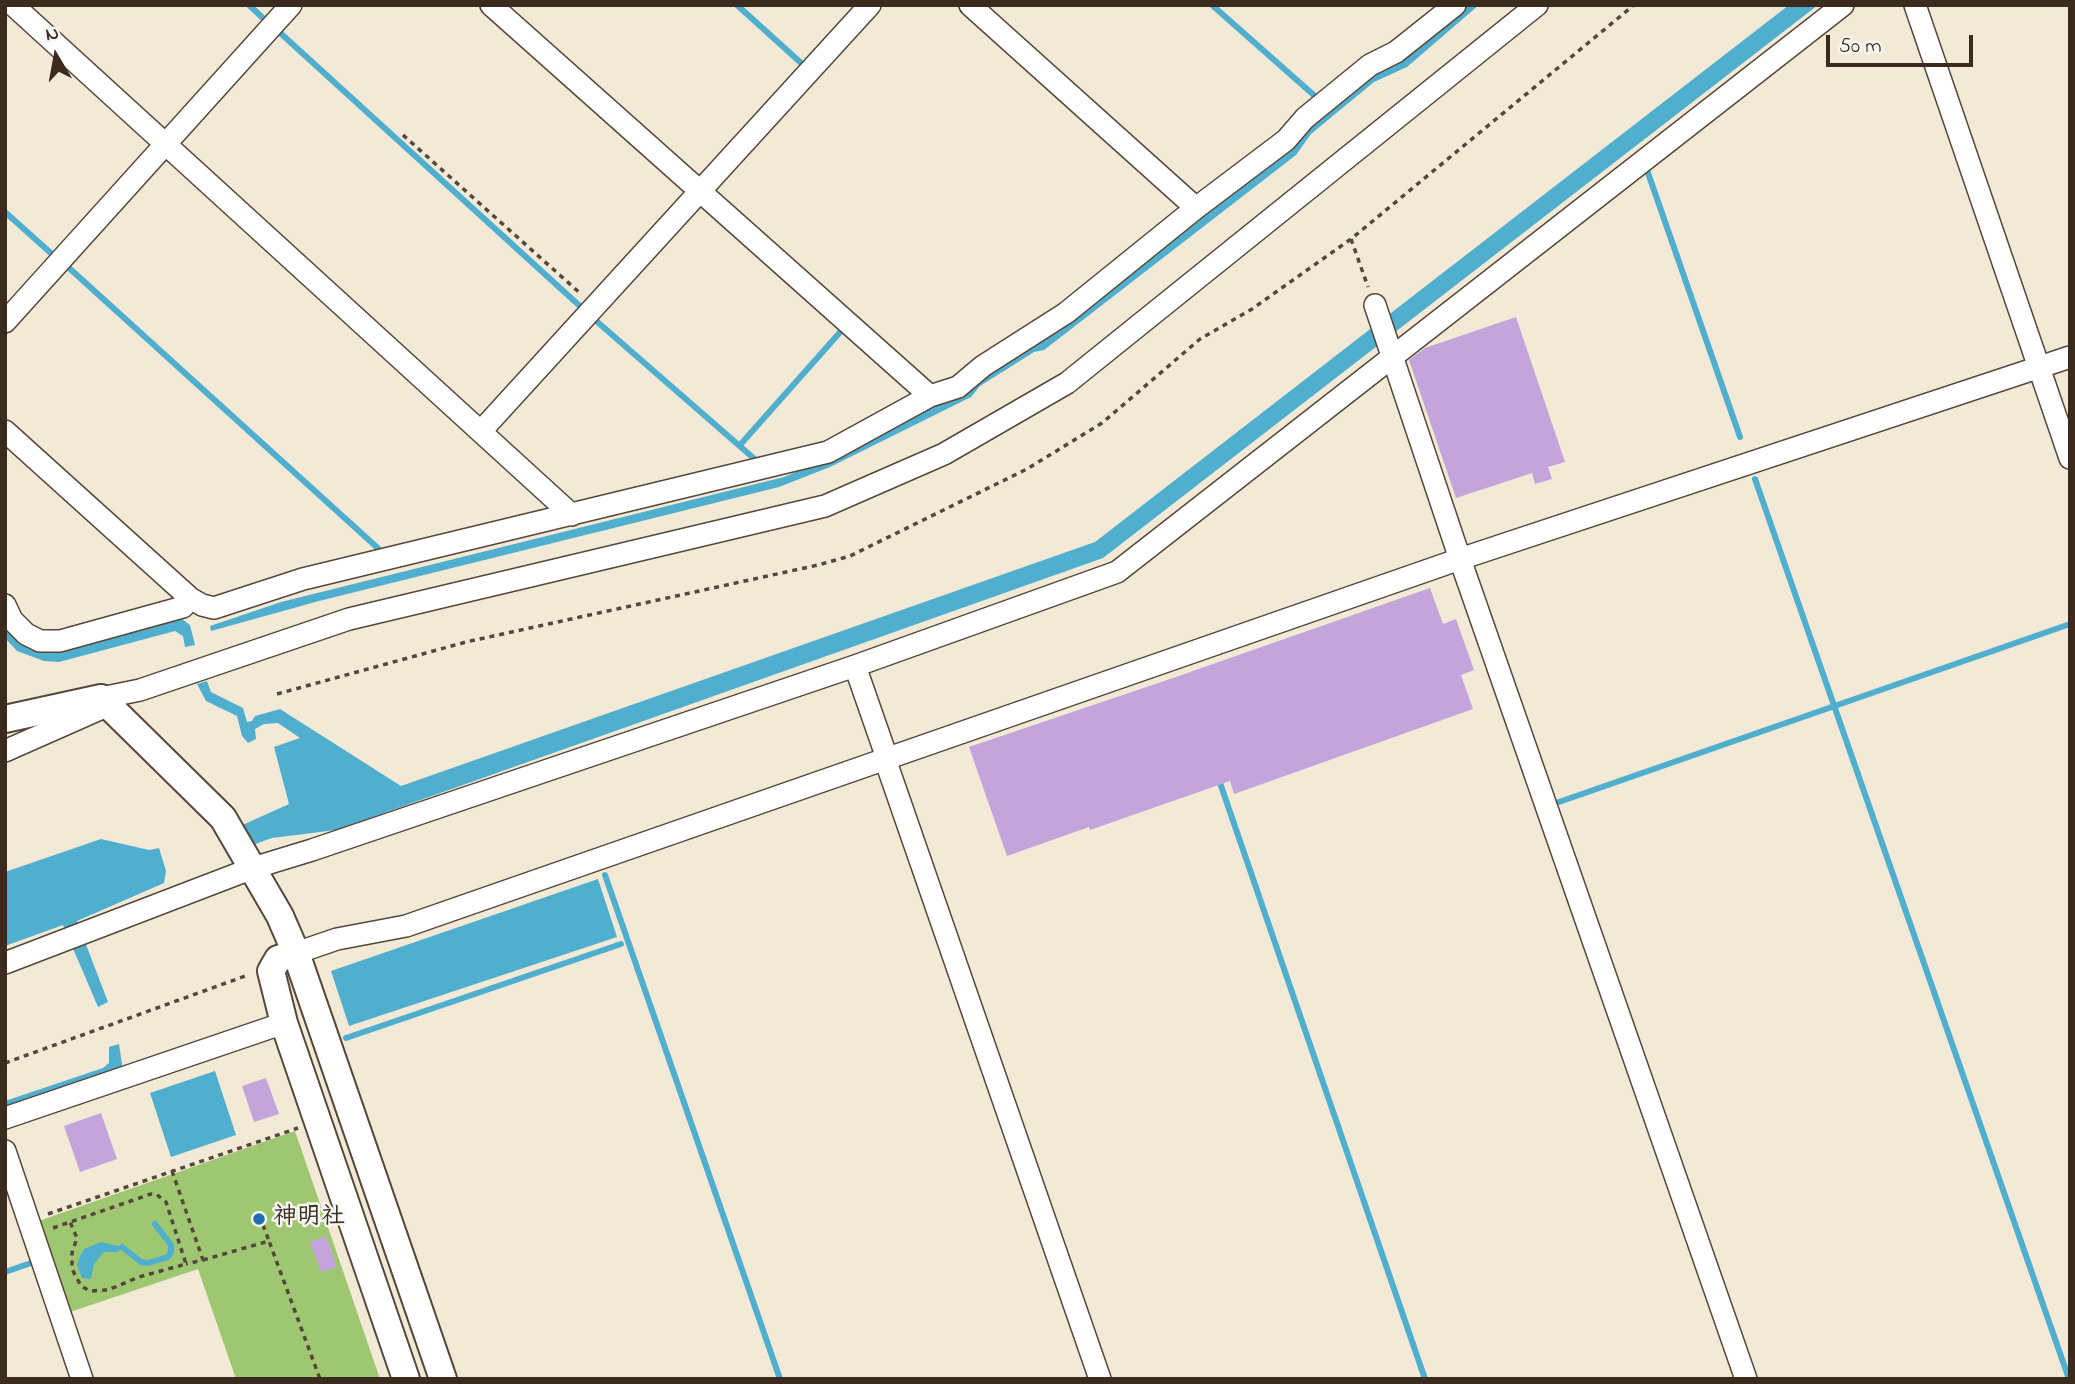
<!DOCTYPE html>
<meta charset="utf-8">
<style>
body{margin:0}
#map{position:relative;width:2075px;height:1384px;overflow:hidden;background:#f2e9d6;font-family:"Indie Flower",sans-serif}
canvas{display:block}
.frame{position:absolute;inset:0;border:7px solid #3b2a1e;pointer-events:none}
.north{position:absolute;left:21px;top:21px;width:70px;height:70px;-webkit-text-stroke:5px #f6f6f2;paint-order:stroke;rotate:350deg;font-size:19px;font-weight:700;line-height:28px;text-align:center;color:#3b2a1e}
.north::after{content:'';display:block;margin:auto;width:24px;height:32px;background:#3b2a1e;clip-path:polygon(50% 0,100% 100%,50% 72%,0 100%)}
.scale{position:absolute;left:1826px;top:35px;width:147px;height:32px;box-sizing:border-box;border:4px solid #3b2a1e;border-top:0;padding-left:9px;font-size:21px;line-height:24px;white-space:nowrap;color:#3b2a1e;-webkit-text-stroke:5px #f6f6f2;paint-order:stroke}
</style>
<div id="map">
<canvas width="2075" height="1384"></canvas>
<div class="frame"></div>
<div class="north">N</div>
<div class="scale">50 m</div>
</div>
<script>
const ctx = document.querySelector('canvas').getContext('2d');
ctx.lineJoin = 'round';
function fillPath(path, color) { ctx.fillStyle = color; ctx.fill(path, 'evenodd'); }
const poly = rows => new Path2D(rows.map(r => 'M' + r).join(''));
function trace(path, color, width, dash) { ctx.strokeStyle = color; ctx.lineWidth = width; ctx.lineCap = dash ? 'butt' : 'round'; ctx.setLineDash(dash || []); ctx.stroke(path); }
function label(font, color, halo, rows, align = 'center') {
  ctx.font = font + ' "Indie Flower","Klee One",sans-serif'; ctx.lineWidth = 5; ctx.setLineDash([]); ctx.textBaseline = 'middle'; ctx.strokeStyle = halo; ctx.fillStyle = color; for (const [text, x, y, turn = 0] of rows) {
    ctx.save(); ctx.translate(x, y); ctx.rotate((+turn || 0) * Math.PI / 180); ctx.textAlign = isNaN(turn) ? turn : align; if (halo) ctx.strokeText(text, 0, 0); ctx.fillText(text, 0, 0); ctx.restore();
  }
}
const green = poly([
 [295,1131,380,1379,236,1379,198,1269,67,1313,36,1222]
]);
const water = poly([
 [1461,5,1479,5,1407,67,1374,82,1311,134,1296,155,1044,350,1034,352,980,386,971,397,830,467,779,487,319,601,211,631,210,626,281,602,784,477,834,456,964,389],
 [1789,5,1818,5,1103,558,336,830,272,838,244,848,238,827,289,804,274,747,300,738,278,723,264,724,255,729,256,739,248,743,242,736,237,716,206,701,197,684,207,681,211,692,243,708,247,722,252,721,255,716,280,709,401,786,1095,542],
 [182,619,190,625,195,645,185,647,183,636,175,631,59,662,44,661,17,651,5,638,5,626,54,650],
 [101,839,149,850,159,848,166,871,164,883,77,921,108,1002,98,1007,63,925,5,946,5,872],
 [598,879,617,937,349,1026,331,971],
 [119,1044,123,1071,5,1112,5,1101,103,1068,109,1063,109,1047],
 [215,1071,236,1135,171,1157,150,1093],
 [101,1242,122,1247,118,1252,104,1252,94,1264,91,1279,82,1278,77,1265,80,1256,84,1249]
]);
const stream = poly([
 [249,5,265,20],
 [737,5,800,62],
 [1212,5,1316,97],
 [277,30,582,308],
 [1647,170,1740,437],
 [5,212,53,255],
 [68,267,381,551],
 [594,319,758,462],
 [740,445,842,330],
 [1755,479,2069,1379],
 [1218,777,1425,1379],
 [1559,802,2070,624],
 [605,875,780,1379],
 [346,1038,621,944],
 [122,1247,141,1262,148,1263,168,1257,171,1252,171,1245,155,1224],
 [5,1272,34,1262]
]);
const building = poly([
 [1516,317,1565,462,1548,467,1552,479,1535,484,1532,473,1456,498,1409,360,1425,348],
 [1430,588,1443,624,1456,619,1474,670,1461,675,1473,709,1234,794,1230,781,1090,830,1089,827,1007,856,969,747,1173,678],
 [266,1078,279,1114,254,1122,242,1086],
 [101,1113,117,1159,80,1172,64,1126],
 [326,1236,337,1267,321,1272,310,1242]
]);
const path = poly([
 [403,135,581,294],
 [1351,239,1368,287],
 [277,694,466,642,818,565,850,556,1027,469,1102,423,1200,339,1252,309,1351,239,1634,5],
 [5,1063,248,975],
 [172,1171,203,1260,186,1264],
 [48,1214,298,1128],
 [263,1225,269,1241],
 [53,1228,70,1222,151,1194,156,1194,166,1202,186,1264,139,1277,108,1290,90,1291,81,1286,72,1269,72,1253,77,1238,70,1222],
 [203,1260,269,1241,320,1379]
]);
const minor = poly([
 [13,5,572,515],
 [491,5,930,396],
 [970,5,1196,208],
 [1915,5,2070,458],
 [1375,305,1460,559,1746,1379],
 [5,322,291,5],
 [482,430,870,5],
 [5,431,190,598,183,607,60,641,40,641,26,634,12,620,5,605],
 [190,598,202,605,214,608,303,579,828,452,930,396,958,387,983,366,1066,313,1196,208,1286,140,1305,118,1370,65,1396,52,1455,5],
 [855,666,887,758],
 [101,698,140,690,349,619,825,506,944,454,1067,383,1537,5],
 [5,751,109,705],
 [885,759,1100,1379],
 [296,953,337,939,406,926,1460,559,2070,357],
 [5,963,253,868,312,850,855,666,1117,572,1843,5],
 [5,1118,284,1023],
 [5,1151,82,1379]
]);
const tertiary = poly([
 [5,719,101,698,223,818,280,916,296,953,443,1379],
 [296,953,278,959,271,971,284,1023,406,1379]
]);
const markers = [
 [259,1219,7,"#1f6fb2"]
];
const poiNames = [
 ["神明社",273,1219]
];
fillPath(green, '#9fc772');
fillPath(water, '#50afce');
trace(stream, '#50afce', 6);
fillPath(building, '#c3a5dc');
trace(minor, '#56473a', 24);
trace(tertiary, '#56473a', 30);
trace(path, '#56473a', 3.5, [5, 5]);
trace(minor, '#fff', 21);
trace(tertiary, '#fff', 26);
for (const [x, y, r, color] of markers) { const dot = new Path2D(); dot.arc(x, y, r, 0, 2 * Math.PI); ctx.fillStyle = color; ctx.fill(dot); trace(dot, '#f6f6f2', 2.5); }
label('bold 24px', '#3b2a1e', '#f6f6f2', poiNames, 'left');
</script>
